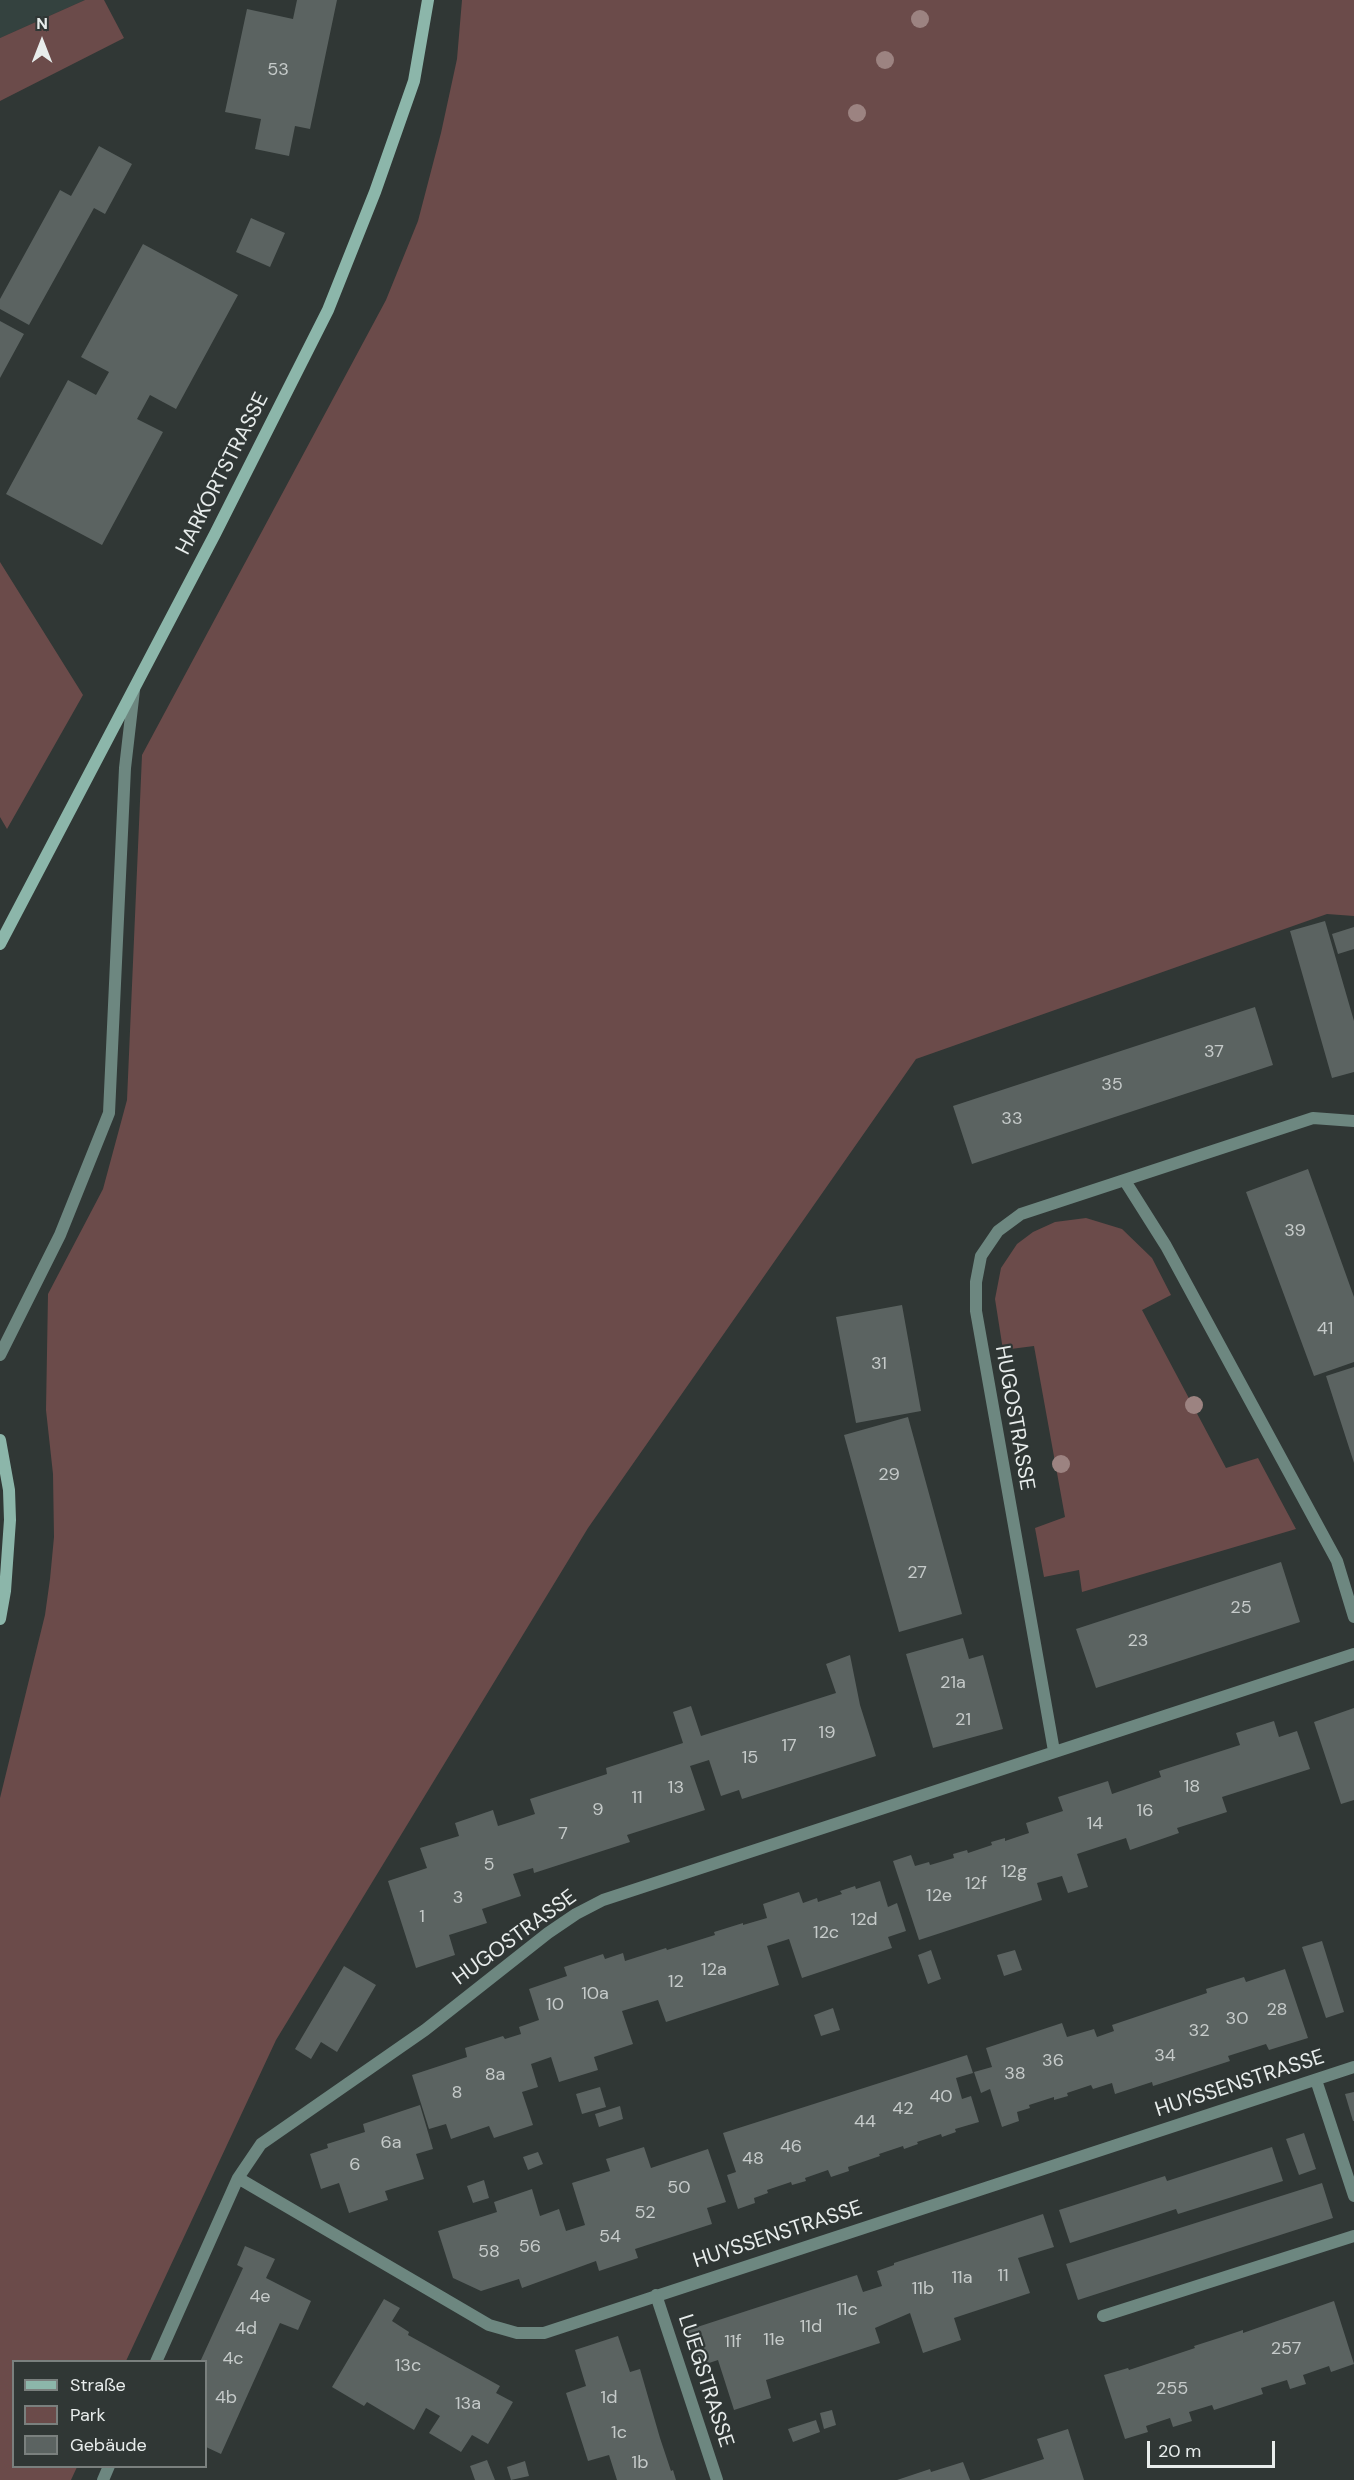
<!DOCTYPE html>
<meta charset="utf-8">
<style>
body{margin:0}
#map{position:relative;width:1354px;height:2480px;overflow:hidden;background:#303735;font-family:"DM Sans",sans-serif}
canvas{display:block}
.legend{position:absolute;left:12px;top:2360px;width:195px;height:108px;box-sizing:border-box;background:#303735;border:2px solid #7a807e;margin:0;padding:8px 10px;list-style:none;font-size:18px;color:#e8edec}
.legend li{display:flex;align-items:center;gap:12px;height:30px}
.legend b{width:30px;border:2px solid #7a807e}
.north{position:absolute;left:12px;top:12px;width:60px;height:60px;-webkit-text-stroke:4px #303735;paint-order:stroke;rotate:0deg;font-size:16px;font-weight:700;line-height:24px;text-align:center;color:#e8edec}
.north::after{content:'';display:block;margin:auto;width:21px;height:27px;background:#e8edec;clip-path:polygon(50% 0,100% 100%,50% 72%,0 100%)}
.scale{position:absolute;left:1147px;top:2441px;width:128px;height:27px;box-sizing:border-box;border:3px solid #e8edec;border-top:0;padding-left:8px;font-size:18px;line-height:21px;white-space:nowrap;color:#e8edec;-webkit-text-stroke:4px #303735;paint-order:stroke}
</style>
<div id="map">
<canvas width="1354" height="2480"></canvas>
<ul class="legend">
<li><b style="height:8px;background:#8cb6aa"></b>Straße</li>
<li><b style="height:16px;background:#6b4b4a"></b>Park</li>
<li><b style="height:16px;background:#5b6361"></b>Gebäude</li>
</ul>
<div class="north">N</div>
<div class="scale">20 m</div>
</div>
<script>
const ctx = document.querySelector('canvas').getContext('2d');
ctx.lineJoin = 'round';
function fillPath(path, color) { ctx.fillStyle = color; ctx.fill(path, 'evenodd'); }
const poly = rows => new Path2D(rows.map(r => 'M' + r).join(''));
function trace(path, color, width, dash) { ctx.strokeStyle = color; ctx.lineWidth = width; ctx.lineCap = dash ? 'butt' : 'round'; ctx.setLineDash(dash || []); ctx.stroke(path); }
function label(font, color, halo, rows, align = 'center') {
  ctx.font = font + ' "DM Sans",sans-serif'; ctx.lineWidth = 4.5; ctx.setLineDash([]); ctx.textBaseline = 'middle'; ctx.strokeStyle = halo; ctx.fillStyle = color; for (const [text, x, y, turn = 0] of rows) {
    ctx.save(); ctx.translate(x, y); ctx.rotate((+turn || 0) * Math.PI / 180); ctx.textAlign = isNaN(turn) ? turn : align; if (halo) ctx.strokeText(text, 0, 0); ctx.fillText(text, 0, 0); ctx.restore();
  }
}
const built = poly([
 [0,0,85,0,0,38]
]);
const green = poly([
 [85,0,104,0,124,38,0,101,0,38],
 [462,0,1354,0,1354,916,1327,914,916,1059,588,1528,276,2040,126,2361,14,2362,14,2466,77,2467,71,2480,0,2480,0,1798,45,1615,50,1579,54,1537,53,1474,46,1410,48,1294,103,1189,127,1100,142,755,386,300,418,221,441,133,457,59],
 [0,562,83,695,7,829,0,817],
 [1086,1218,1122,1229,1152,1258,1171,1295,1142,1310,1226,1468,1258,1458,1296,1529,1082,1592,1079,1570,1044,1577,1035,1528,1065,1517,1034,1346,1003,1350,995,1299,1001,1268,1017,1244,1033,1232,1055,1222]
]);
const building = poly([
 [297,0,337,0,310,129,295,126,289,156,255,149,261,119,225,112,247,9,293,19],
 [99,146,132,164,105,214,94,208,29,325,0,309,0,299,60,190,71,196],
 [251,218,285,233,270,267,236,252],
 [143,244,238,295,176,409,150,395,137,419,163,432,102,545,6,494,68,380,96,395,109,372,81,357],
 [0,321,24,334,0,378],
 [1325,921,1354,1021,1354,1072,1332,1078,1290,931],
 [1354,927,1354,949,1338,954,1332,934],
 [1255,1007,1273,1065,972,1164,953,1106],
 [1308,1169,1354,1297,1354,1362,1314,1376,1246,1192],
 [902,1305,921,1411,856,1423,836,1317],
 [1354,1367,1354,1463,1326,1376],
 [908,1417,962,1614,899,1632,844,1435],
 [1281,1562,1300,1622,1096,1688,1076,1629],
 [963,1638,969,1659,983,1655,1003,1729,933,1748,906,1654],
 [850,1655,860,1705,876,1756,742,1799,739,1790,721,1796,709,1760,690,1766,705,1810,627,1835,630,1842,534,1873,533,1868,513,1874,521,1896,482,1909,487,1923,449,1935,455,1955,416,1968,388,1881,427,1868,420,1848,459,1836,455,1823,493,1810,498,1826,517,1820,535,1814,530,1799,607,1774,606,1768,683,1743,673,1712,691,1706,701,1736,836,1693,826,1664],
 [1354,1708,1354,1800,1341,1804,1314,1722],
 [1274,1721,1279,1737,1297,1731,1310,1769,1222,1797,1227,1812,1177,1828,1179,1833,1130,1850,1126,1838,1077,1854,1088,1887,1068,1893,1062,1876,1037,1883,1042,1900,919,1940,893,1861,911,1855,915,1866,929,1862,930,1865,954,1858,953,1854,967,1850,968,1853,992,1845,991,1842,1005,1838,1005,1841,1029,1833,1026,1823,1063,1811,1058,1797,1108,1781,1112,1794,1161,1777,1159,1771,1240,1745,1236,1733],
 [880,1881,888,1907,897,1903,906,1931,888,1937,892,1948,802,1978,789,1939,767,1946,779,1985,666,2022,658,2000,622,2011,633,2044,594,2057,598,2070,559,2082,551,2057,531,2064,538,2087,522,2092,533,2125,494,2138,489,2126,451,2139,446,2124,429,2129,412,2075,467,2057,465,2048,503,2036,505,2039,521,2034,519,2027,539,2020,529,1989,567,1976,564,1967,603,1954,605,1959,623,1953,625,1961,666,1948,667,1950,715,1935,714,1932,743,1923,743,1925,767,1918,763,1904,799,1892,803,1903,817,1898,818,1902,842,1894,840,1891,855,1886,856,1889],
 [1322,1941,1344,2012,1326,2018,1302,1947],
 [931,1950,941,1979,928,1984,918,1955],
 [1015,1950,1022,1970,1004,1976,997,1955],
 [344,1966,376,1985,337,2052,321,2042,311,2059,295,2049],
 [1285,1969,1308,2038,1269,2050,1266,2044,1228,2056,1230,2061,1153,2086,1152,2082,1115,2094,1112,2083,1093,2089,1091,2085,1067,2093,1068,2096,1054,2100,1054,2097,1029,2105,1030,2108,1017,2112,1019,2121,1002,2127,990,2089,981,2093,974,2072,992,2067,986,2048,1062,2023,1067,2037,1094,2029,1097,2037,1114,2031,1112,2025,1207,1993,1206,1989,1244,1977,1246,1982],
 [833,2008,840,2030,821,2036,814,2015],
 [967,2055,973,2073,956,2078,962,2099,971,2096,979,2122,955,2129,956,2132,942,2137,941,2134,917,2142,918,2144,904,2149,903,2146,879,2154,880,2156,848,2167,849,2171,831,2177,828,2170,805,2178,806,2181,792,2185,791,2182,767,2190,768,2193,754,2198,755,2203,738,2209,727,2175,736,2172,723,2133],
 [600,2087,606,2107,582,2114,576,2094],
 [1354,2092,1354,2121,1353,2121,1345,2094],
 [420,2105,433,2149,416,2154,424,2179,385,2191,388,2200,349,2213,339,2183,321,2189,310,2154,328,2148,327,2144,365,2132,363,2124],
 [620,2106,623,2119,599,2127,595,2114],
 [1304,2133,1316,2169,1299,2175,1286,2139],
 [644,2147,651,2168,708,2149,726,2202,707,2208,712,2224,635,2249,638,2258,599,2271,596,2261,522,2288,519,2279,481,2291,453,2278,438,2231,497,2212,494,2202,532,2189,540,2216,559,2209,566,2231,585,2225,572,2183,610,2171,606,2159],
 [1272,2147,1283,2181,1178,2214,1176,2209,1070,2243,1059,2210,1165,2176,1167,2181],
 [538,2152,543,2164,528,2170,523,2157],
 [484,2180,489,2198,473,2203,467,2186],
 [1322,2183,1333,2218,1078,2300,1066,2264],
 [1043,2214,1054,2247,1018,2258,1030,2293,954,2318,961,2340,923,2353,910,2313,875,2328,880,2343,766,2380,771,2398,734,2410,718,2360,700,2366,688,2330,857,2275,863,2292,882,2286,877,2271,894,2265,894,2263],
 [245,2246,275,2259,266,2278,311,2301,298,2330,280,2323,279,2325,221,2454,206,2447,206,2362,200,2362,243,2268,237,2265],
 [384,2299,400,2308,392,2321,409,2332,408,2335,500,2386,496,2393,513,2402,488,2444,472,2435,461,2452,429,2433,440,2416,426,2408,414,2430,367,2402,364,2406,332,2387],
 [1334,2301,1354,2364,1331,2372,1329,2366,1303,2375,1306,2384,1290,2389,1287,2380,1261,2388,1263,2394,1214,2410,1212,2405,1189,2412,1192,2421,1173,2427,1170,2418,1146,2426,1148,2432,1125,2439,1104,2375,1128,2368,1129,2370,1195,2348,1194,2346,1219,2338,1243,2330,1243,2333],
 [618,2336,630,2372,640,2369,660,2438,671,2471,673,2470,676,2480,617,2480,609,2455,588,2461,566,2393,586,2386,575,2350],
 [832,2410,836,2425,824,2429,820,2413],
 [816,2420,820,2432,793,2442,788,2429],
 [1068,2429,1084,2480,980,2480,1044,2459,1037,2439],
 [487,2460,495,2480,475,2480,470,2466],
 [525,2461,529,2476,511,2480,507,2467],
 [963,2462,970,2480,897,2480,930,2469,931,2472]
]);
const lane = poly([
 [0,1355,60,1235,109,1113,125,768,134,690],
 [1103,2316,1354,2236]
]);
const street = poly([
 [1125,1181,1166,1246,1337,1561,1354,1617],
 [1054,1751,976,1311,976,1282,981,1256,998,1231,1021,1214,1313,1118,1354,1121],
 [1316,2080,1354,2196],
 [238,2178,489,2325,517,2333,544,2333,1354,2067],
 [656,2295,717,2480],
 [156,2362,238,2178,261,2144,425,2030,548,1933,576,1914,603,1900,1354,1654],
 [103,2480,109,2466]
]);
const secondary = poly([
 [0,944,215,534,328,310,375,192,414,81,428,0],
 [0,1440,9,1490,10,1520,5,1591,0,1619]
]);
const trees = [
 [920,19],
 [885,60],
 [857,113],
 [1194,1405],
 [1061,1464]
];
const numberNames = [
 ["53",278,70],
 ["37",1214,1052],
 ["35",1112,1085],
 ["33",1012,1119],
 ["39",1295,1231],
 ["41",1325,1329],
 ["31",879,1364],
 ["29",889,1475],
 ["27",917,1573],
 ["25",1241,1608],
 ["23",1138,1641],
 ["21a",953,1683],
 ["21",963,1720],
 ["19",827,1733],
 ["17",789,1746],
 ["15",750,1758],
 ["18",1192,1787],
 ["13",676,1788],
 ["11",637,1798],
 ["9",598,1810],
 ["16",1145,1811],
 ["14",1095,1824],
 ["7",563,1834],
 ["5",489,1865],
 ["12g",1014,1872],
 ["12f",976,1884],
 ["12e",939,1896],
 ["3",458,1898],
 ["1",422,1917],
 ["12d",864,1920],
 ["12c",826,1933],
 ["12a",714,1970],
 ["12",676,1982],
 ["10a",595,1994],
 ["10",555,2005],
 ["28",1277,2010],
 ["30",1237,2019],
 ["32",1199,2031],
 ["34",1165,2056],
 ["36",1053,2061],
 ["38",1015,2074],
 ["8a",495,2075],
 ["8",457,2093],
 ["40",941,2097],
 ["42",903,2109],
 ["44",865,2122],
 ["6a",391,2143],
 ["46",791,2147],
 ["48",753,2159],
 ["6",355,2165],
 ["50",679,2188],
 ["52",645,2213],
 ["54",610,2237],
 ["56",530,2247],
 ["58",489,2252],
 ["11",1003,2276],
 ["11a",962,2278],
 ["11b",923,2289],
 ["4e",260,2297],
 ["11c",847,2310],
 ["11d",811,2327],
 ["4d",246,2329],
 ["11e",774,2340],
 ["11f",733,2342],
 ["257",1286,2349],
 ["4c",233,2359],
 ["13c",408,2366],
 ["255",1172,2389],
 ["4b",226,2398],
 ["1d",609,2398],
 ["13a",468,2404],
 ["1c",619,2433],
 ["1b",640,2463]
];
const streetNames = [
 ["HARKORTSTRASSE",223,474,-63],
 ["HUGOSTRASSE",1014,1418,80],
 ["HUGOSTRASSE",515,1938,-36],
 ["HUYSSENSTRASSE",1240,2084,-18],
 ["HUYSSENSTRASSE",778,2235,-18],
 ["LUEGSTRASSE",705,2381,72]
];
fillPath(built, '#34423f');
fillPath(green, '#6b4b4a');
fillPath(building, '#5b6361');
trace(lane, '#6d8780', 12);
trace(street, '#6d8780', 12);
trace(secondary, '#8cb6aa', 12);
ctx.fillStyle = '#9c8381';
for (const [x, y] of trees) { ctx.beginPath(); ctx.arc(x, y, 9, 0, 2 * Math.PI); ctx.fill(); }
label('18px', '#c5cac9', null, numberNames);
label('21px', '#e8edec', '#303735', streetNames);
</script>
